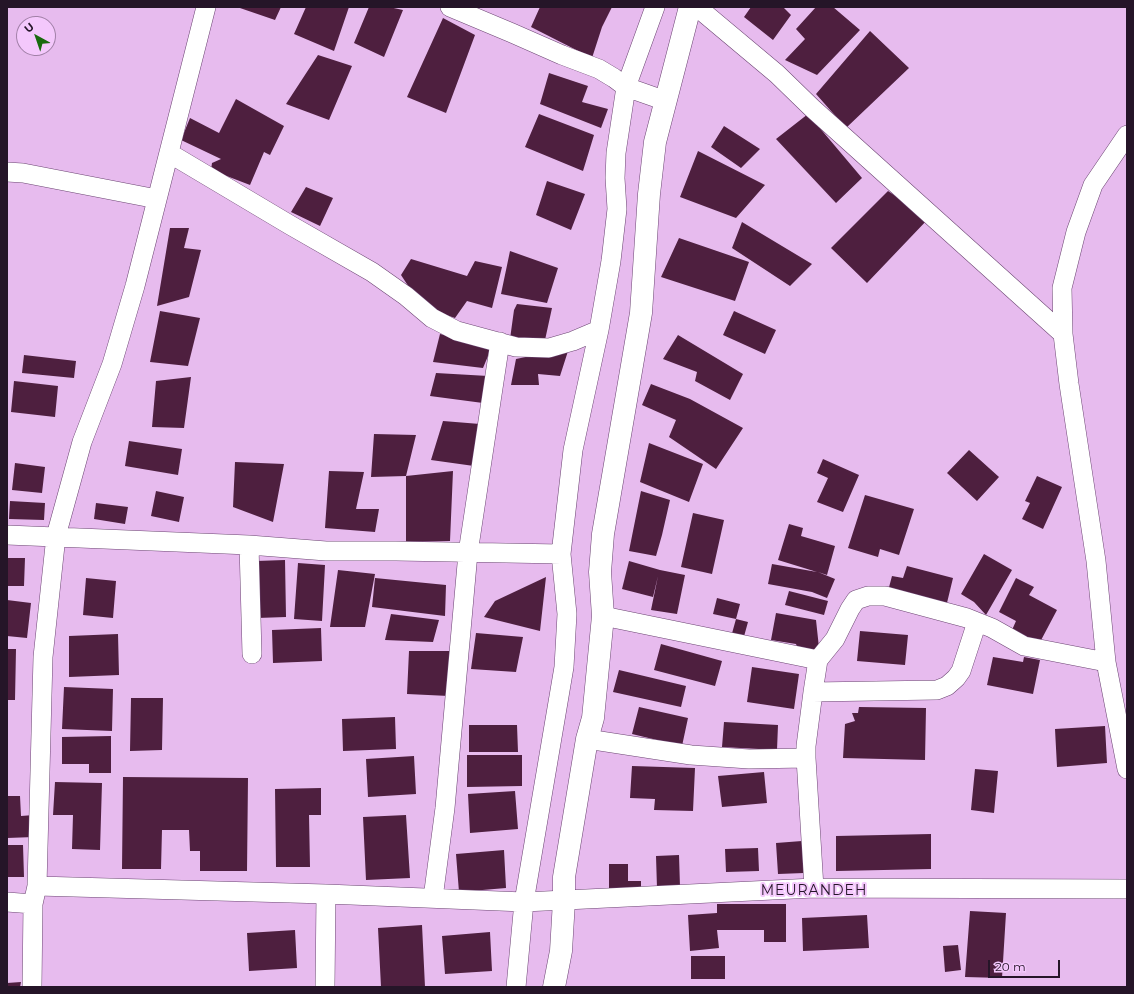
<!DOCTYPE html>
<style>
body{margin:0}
#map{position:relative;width:1134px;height:994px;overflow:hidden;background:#e7bbee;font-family:Montserrat,sans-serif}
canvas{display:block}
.frame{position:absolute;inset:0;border:8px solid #251528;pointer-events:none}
.north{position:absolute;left:16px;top:16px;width:40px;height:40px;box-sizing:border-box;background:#f4c8fc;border:1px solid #a180a7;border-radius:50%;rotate:320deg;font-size:11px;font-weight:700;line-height:16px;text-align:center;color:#251528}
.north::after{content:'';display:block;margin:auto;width:14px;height:18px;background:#196a0e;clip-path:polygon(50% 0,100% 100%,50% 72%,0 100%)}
.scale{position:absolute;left:988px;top:960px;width:72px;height:18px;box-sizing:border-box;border:2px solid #251528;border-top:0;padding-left:5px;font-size:12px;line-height:14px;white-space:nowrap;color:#251528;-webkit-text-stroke:3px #f4c8fc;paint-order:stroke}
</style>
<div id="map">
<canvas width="1134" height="994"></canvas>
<div class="frame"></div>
<div class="north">U</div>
<div class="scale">20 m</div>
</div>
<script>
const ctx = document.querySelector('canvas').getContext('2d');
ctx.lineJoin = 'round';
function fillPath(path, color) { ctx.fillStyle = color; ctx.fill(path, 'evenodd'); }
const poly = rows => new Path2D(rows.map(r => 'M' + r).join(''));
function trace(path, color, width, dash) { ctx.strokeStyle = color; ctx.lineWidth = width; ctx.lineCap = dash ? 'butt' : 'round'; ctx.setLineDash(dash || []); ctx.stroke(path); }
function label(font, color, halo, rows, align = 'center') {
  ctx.font = font + ' Montserrat,sans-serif'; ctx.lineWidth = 4; ctx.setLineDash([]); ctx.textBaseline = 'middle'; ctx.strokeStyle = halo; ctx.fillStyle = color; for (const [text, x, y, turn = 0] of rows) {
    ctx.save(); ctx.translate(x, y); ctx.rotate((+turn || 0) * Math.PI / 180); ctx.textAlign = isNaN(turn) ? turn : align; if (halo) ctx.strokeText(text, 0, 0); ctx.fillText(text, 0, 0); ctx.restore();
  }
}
const building = poly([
 [237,7,281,7,275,20],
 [306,7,349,7,334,51,294,34],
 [369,7,389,7,403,10,384,57,354,43],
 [540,7,612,7,602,27,592,58,531,27],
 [751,7,783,7,791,15,773,40,744,17],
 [816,7,833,7,860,30,817,75,785,60,805,39,796,29],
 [443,18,475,35,446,113,407,97],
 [870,31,909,68,846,128,816,94],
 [318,55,352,66,329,120,286,104],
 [549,73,588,86,582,102,608,109,601,128,540,104],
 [236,99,284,126,270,155,264,152,250,185,211,170,212,163,221,159,181,140,190,118,219,133],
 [539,114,594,135,583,171,525,147],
 [808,114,862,178,836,203,776,139],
 [724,126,760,149,741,168,711,147],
 [698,151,765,185,736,218,680,197],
 [547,181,585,194,571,230,536,215],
 [306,187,333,198,320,226,291,212],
 [888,191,929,218,867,283,831,248],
 [742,222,812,264,790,286,732,248],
 [170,228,189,228,184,248,201,250,189,297,157,306],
 [679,238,749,262,735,301,661,277],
 [510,251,558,268,547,303,501,294],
 [411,259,467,276,475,261,502,267,492,308,467,301,455,318,422,307,401,275],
 [517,304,552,308,545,340,510,339,514,310],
 [160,311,200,318,188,366,150,362],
 [734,311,776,330,765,354,723,335],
 [440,334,493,344,483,368,433,362],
 [678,335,743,374,730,400,695,381,697,372,663,359],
 [569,348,560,376,538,374,539,385,511,385,516,359],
 [24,355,76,361,74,378,22,373],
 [436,373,488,376,483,403,430,396],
 [191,377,184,428,152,427,156,381],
 [14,381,58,386,55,417,11,412],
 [651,384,690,399,743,428,716,469,669,437,676,420,642,405],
 [443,421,480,424,474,466,431,460],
 [374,434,416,435,406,476,453,471,450,541,406,542,406,476,371,477],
 [129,441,182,449,178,475,125,466],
 [649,443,703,464,689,502,640,482],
 [969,450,999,477,977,501,947,473],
 [823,459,859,475,843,512,817,502,828,478,817,473],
 [235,462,284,464,273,522,233,507],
 [15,463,45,467,42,493,12,490],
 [329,471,364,472,356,509,379,509,375,532,325,528],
 [1037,476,1062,487,1043,529,1022,519,1030,503,1025,501],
 [156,491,184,497,179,522,151,516],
 [641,491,670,500,662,535,656,556,629,551],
 [865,495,914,509,899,555,880,549,878,557,848,548],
 [10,501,45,503,44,520,9,519],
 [96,503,128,507,125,524,94,519],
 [693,513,724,520,712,574,681,567],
 [789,524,803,528,801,536,835,546,827,575,818,572,835,579,827,598,812,592,768,584,772,564,817,572,778,560],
 [984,554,1012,570,986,615,974,602,961,594],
 [7,558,25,558,24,586,7,586],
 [285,560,286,617,257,618,256,561],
 [629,561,660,570,685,575,677,614,651,610,658,576,653,597,622,589],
 [298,563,325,565,322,621,294,619],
 [907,566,953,578,946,607,888,591,892,576,903,578],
 [338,570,375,574,365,627,330,627],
 [546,577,540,631,484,617,495,601],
 [86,578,116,581,113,618,83,615],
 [375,578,446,585,445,616,372,607],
 [1016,578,1034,587,1029,595,1057,610,1039,644,1012,630,1016,621,999,612],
 [789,591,828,601,824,615,785,605],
 [717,598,740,604,736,619,713,614],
 [7,600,31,603,27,638,7,636],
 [776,613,816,620,820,657,798,649,796,644,771,640],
 [391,614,439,620,433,642,385,640],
 [736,619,748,622,743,640,731,637],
 [321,628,322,661,273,663,272,630],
 [860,631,908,635,905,665,857,661],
 [476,633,523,637,516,672,471,669],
 [118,634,119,675,69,677,69,636],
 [661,644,722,661,715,686,654,670],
 [7,649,16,649,15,700,7,700],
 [409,651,451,651,449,696,407,694],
 [993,657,1023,662,1024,657,1040,660,1033,694,987,685],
 [752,667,799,674,794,709,747,702],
 [619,670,686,686,681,707,613,692],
 [64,687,113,689,112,731,62,729],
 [131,698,163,698,162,750,130,751],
 [639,707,688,718,682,746,632,734],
 [859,707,926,708,925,760,843,758,845,724,855,721,852,713,858,713],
 [395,717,396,749,343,751,342,719],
 [724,722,778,725,777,750,722,747],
 [469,725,517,725,518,752,469,752],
 [1105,726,1107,763,1057,767,1055,729],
 [111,736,111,773,89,773,89,764,62,764,62,737],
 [467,755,522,755,522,786,467,787],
 [414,756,416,794,368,797,366,759],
 [632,766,695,768,693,811,654,810,655,799,630,798],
 [975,769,998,771,994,813,971,810],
 [764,772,767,803,722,807,718,776],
 [123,777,248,778,247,871,200,871,200,851,190,851,189,830,162,830,161,869,122,869],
 [55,782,102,783,100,850,72,849,73,815,53,815],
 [321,788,321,815,309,815,310,867,276,867,275,789],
 [515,791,518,829,470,833,468,794],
 [7,796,20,796,21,816,34,815,34,837,7,838],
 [406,815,410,878,366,880,363,817],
 [931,834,931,869,836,871,836,836],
 [802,841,804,873,778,874,776,843],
 [7,845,23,845,24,877,7,877],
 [758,848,759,871,726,872,725,849],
 [504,850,506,888,459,892,456,854],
 [679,855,680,887,657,888,656,856],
 [609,864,628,864,628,881,641,881,641,896,609,896],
 [717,904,786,904,786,942,764,942,764,930,717,930,719,948,690,951,688,915,717,913],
 [970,911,1006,913,1002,978,965,977],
 [867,915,869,948,803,951,802,918],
 [422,925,425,987,381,987,378,928],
 [295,930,297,968,249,971,247,933],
 [490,932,492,971,445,974,442,936],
 [958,945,961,970,945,972,943,946],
 [691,956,725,956,725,979,691,979],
 [21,982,20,987,7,987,7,983]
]);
const street = poly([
 [450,7,512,33,562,55,599,69,614,78,626,87,666,101],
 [697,7,777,74,812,108,1063,334],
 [1127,135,1093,185,1076,232,1062,288,1063,334,1069,384,1096,561,1106,662,1127,769],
 [169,153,290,225,372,272,406,296,432,318,457,331,516,347,549,348,573,341,599,330],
 [7,172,23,173,157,199],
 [7,535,249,545,326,551,396,551,561,554],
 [249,545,252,654],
 [603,616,818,660],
 [813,692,937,690,947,686,956,678,961,671,977,622],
 [587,739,691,755,749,759,806,758],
 [37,886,326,894,524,902,814,888,1127,889],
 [814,888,806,758,806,746,813,692,818,660,835,639,850,609,856,600,868,596,885,596,967,618,992,628,1024,646,1106,662],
 [433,898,445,808,468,553,500,342],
 [7,902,33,904],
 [32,987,33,904,37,886,43,657,56,536,82,442,112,364,135,286,206,7],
 [325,987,326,894],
 [516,987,524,902,564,667,567,614,561,554,573,450,599,330,611,261,617,209,615,178,616,153,626,87,655,7]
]);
const secondary = poly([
 [554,987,561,951,564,901,564,877,587,739,593,718,603,616,600,572,603,534,641,313,649,194,655,142,690,7]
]);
const quarterNames = [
 ["MEURANDEH",814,891]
];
fillPath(building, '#4e1f3f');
trace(street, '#6c4673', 20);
trace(secondary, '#6c4673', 23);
trace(street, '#fff', 19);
trace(secondary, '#fff', 22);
ctx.letterSpacing = '1px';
label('14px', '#251528', '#f4c8fc', quarterNames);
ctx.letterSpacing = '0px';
</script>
